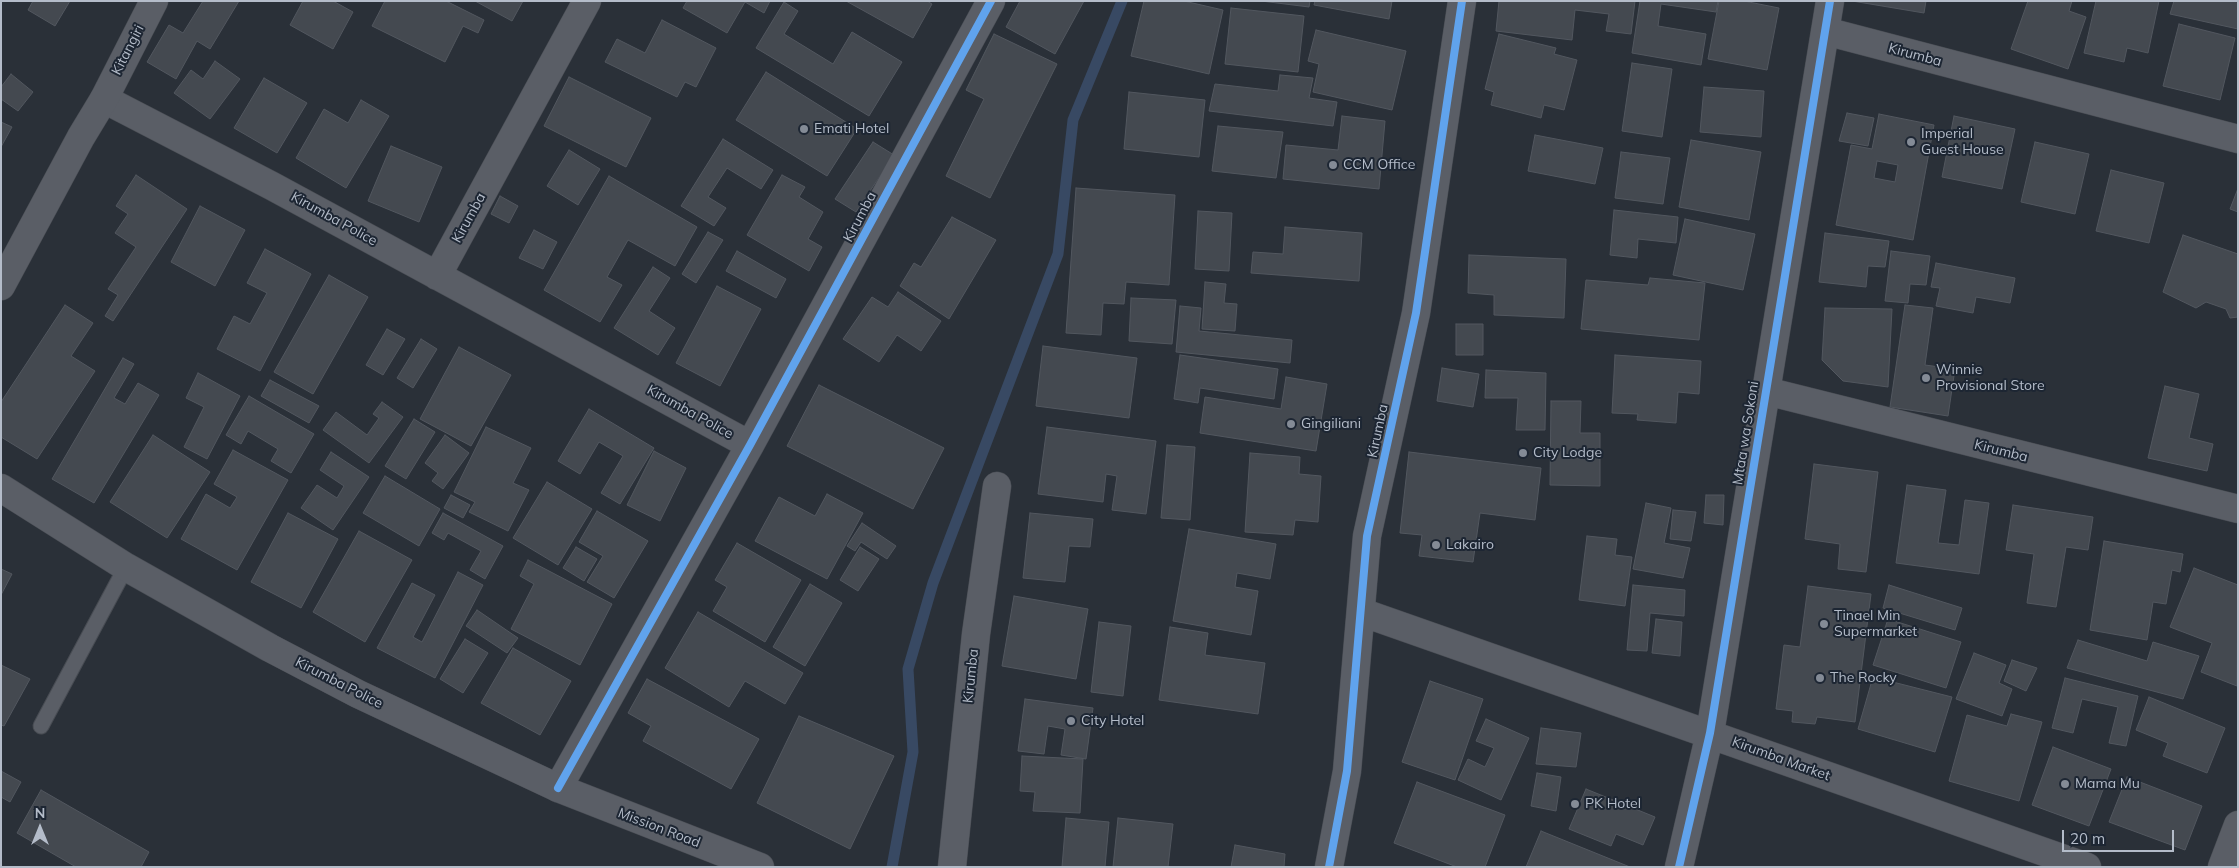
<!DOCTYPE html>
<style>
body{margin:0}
#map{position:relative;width:2239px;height:868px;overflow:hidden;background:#2a3038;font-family:Mulish,sans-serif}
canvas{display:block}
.frame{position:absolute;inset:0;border:2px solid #b4bcc9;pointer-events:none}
.north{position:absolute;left:15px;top:803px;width:50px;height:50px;-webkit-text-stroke:4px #1d2633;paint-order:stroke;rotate:0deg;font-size:14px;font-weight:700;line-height:20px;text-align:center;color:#b4bcc9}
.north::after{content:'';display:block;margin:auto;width:18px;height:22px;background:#b4bcc9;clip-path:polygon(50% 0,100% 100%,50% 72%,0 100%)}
.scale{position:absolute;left:2062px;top:830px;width:112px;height:22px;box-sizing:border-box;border:2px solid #b4bcc9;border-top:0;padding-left:6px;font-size:15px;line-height:18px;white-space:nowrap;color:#b4bcc9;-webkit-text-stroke:4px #1d2633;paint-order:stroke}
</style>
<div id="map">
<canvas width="2239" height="868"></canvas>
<div class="frame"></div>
<div class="north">N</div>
<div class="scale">20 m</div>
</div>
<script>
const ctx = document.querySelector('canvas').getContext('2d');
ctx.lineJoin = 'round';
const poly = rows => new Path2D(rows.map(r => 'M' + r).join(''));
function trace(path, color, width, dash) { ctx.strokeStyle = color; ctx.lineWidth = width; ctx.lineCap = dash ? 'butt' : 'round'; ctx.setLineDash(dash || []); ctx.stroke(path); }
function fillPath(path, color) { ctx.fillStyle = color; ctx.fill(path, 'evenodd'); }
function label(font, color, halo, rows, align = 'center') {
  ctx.font = font + ' Mulish,sans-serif'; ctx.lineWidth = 4; ctx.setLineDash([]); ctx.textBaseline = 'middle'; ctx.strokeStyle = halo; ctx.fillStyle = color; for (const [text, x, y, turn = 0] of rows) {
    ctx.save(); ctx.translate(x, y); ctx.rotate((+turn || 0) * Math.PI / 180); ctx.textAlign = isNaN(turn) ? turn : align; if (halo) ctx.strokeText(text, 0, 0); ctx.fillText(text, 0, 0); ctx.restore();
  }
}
const stream = poly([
 [892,867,913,752,908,669,933,583,1058,254,1073,120,1122,1]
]);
const building = poly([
 [33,1,70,1,55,26,28,10,33,1],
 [203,1,239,1,210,49,197,41,176,79,147,62,169,25,183,33,203,1],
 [303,1,333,1,353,12,333,49,290,25,303,1],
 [385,1,446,1,484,20,478,33,463,26,445,62,372,26,385,1],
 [475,1,523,1,512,21,475,1],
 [687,1,770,1,764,13,745,2,727,33,683,8,687,1],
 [846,1,927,1,932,4,913,38,846,1],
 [1020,1,1084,1,1055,54,1006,27,1020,1],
 [1144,1,1184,1,1223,10,1209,74,1131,56,1144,1],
 [1261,1,1310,1,1309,7,1261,1],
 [1315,1,1392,1,1389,19,1314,5,1315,1],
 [1499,1,1635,1,1631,34,1606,31,1609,14,1575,10,1572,40,1496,31,1499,1],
 [1640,1,1718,1,1716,12,1661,4,1658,26,1706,34,1701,65,1632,53,1640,1],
 [1719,1,1744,1,1779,8,1767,70,1708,59,1719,1],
 [1852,1,1926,1,1924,13,1852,1],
 [2028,1,2072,1,2069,11,2086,17,2068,69,2011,49,2028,1],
 [2096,1,2159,1,2148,53,2127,48,2124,62,2084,53,2096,1],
 [2174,1,2238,1,2238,29,2170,14,2174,1],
 [784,2,798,11,784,34,833,64,852,32,902,62,869,116,756,48,784,2],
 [1231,8,1304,16,1298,72,1225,64,1231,8],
 [662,20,716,48,696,87,685,82,677,97,605,62,617,39,645,53,662,20],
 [2179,24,2235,38,2220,100,2163,86,2179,24],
 [1316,30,1406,51,1392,110,1313,92,1319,64,1308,61,1316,30],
 [994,34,1057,64,990,198,946,176,984,99,966,90,994,34],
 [1499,34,1556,48,1554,54,1577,60,1564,110,1544,105,1541,118,1491,105,1494,92,1485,89,1499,34],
 [215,61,240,79,210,119,174,93,191,70,203,79,215,61],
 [1632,63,1672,69,1662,137,1622,131,1632,63],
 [766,72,857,129,827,176,736,120,766,72],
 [11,74,33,92,18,111,1,99,1,87,11,74],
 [1280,75,1313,78,1309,98,1337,102,1333,126,1209,111,1215,84,1278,91,1280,75],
 [569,77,651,118,626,167,544,126,569,77],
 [264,78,307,103,277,153,234,128,264,78],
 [1704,87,1764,91,1761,137,1700,132,1704,87],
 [1129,92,1205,100,1199,157,1124,149,1129,92],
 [361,100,389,116,346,188,296,158,324,109,348,123,361,100],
 [1847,113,1874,118,1868,146,1839,141,1847,113],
 [1879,114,1934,125,1913,240,1836,225,1851,145,1872,149,1879,114],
 [1877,161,1898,165,1895,182,1874,178,1877,161],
 [1342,116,1385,121,1379,189,1283,179,1286,145,1338,150,1342,116],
 [1954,116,2015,129,2002,189,1942,177,1954,116],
 [1,122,12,127,1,147,1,122],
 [1218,126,1283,132,1276,178,1212,171,1218,126],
 [1535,135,1603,148,1595,184,1528,171,1535,135],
 [723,139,773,170,761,189,727,168,708,197,726,208,714,226,681,206,723,139],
 [1691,140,1761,152,1749,220,1679,207,1691,140],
 [873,142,894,155,856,212,835,199,873,142],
 [2035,142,2089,154,2075,214,2021,202,2035,142],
 [391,146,442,167,419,222,368,201,391,146],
 [569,150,600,169,578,205,547,186,569,150],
 [1621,152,1670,158,1663,204,1615,198,1621,152],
 [2111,170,2164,183,2149,243,2096,231,2111,170],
 [136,175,187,209,113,321,105,316,118,295,108,289,136,247,115,233,128,214,116,206,136,175],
 [782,175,805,187,799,197,823,212,808,239,822,247,809,271,747,235,782,175],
 [609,176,697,227,675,266,628,240,607,277,622,285,600,322,544,290,609,176],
 [1076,188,1175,195,1169,285,1126,282,1124,304,1103,303,1101,335,1066,333,1076,188],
 [2237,191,2238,192,2238,212,2230,209,2237,191],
 [500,196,518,206,509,223,491,214,500,196],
 [200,206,245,230,215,286,171,262,200,206],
 [1614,210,1678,217,1676,243,1638,239,1637,258,1610,255,1614,210],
 [1198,211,1232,213,1229,271,1195,269,1198,211],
 [952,217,996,240,949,319,900,286,914,263,921,267,952,217],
 [1685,219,1755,234,1743,290,1673,275,1685,219],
 [1285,227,1362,233,1359,281,1251,273,1253,252,1283,254,1285,227],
 [534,230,557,242,543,269,519,258,534,230],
 [708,232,723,240,696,283,682,274,708,232],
 [1825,233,1889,241,1885,267,1868,266,1866,287,1819,282,1825,233],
 [2183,235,2238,254,2238,317,2230,318,2226,309,2206,302,2196,308,2163,292,2183,235],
 [265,249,311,274,260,371,217,349,234,316,250,324,267,293,247,283,265,249],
 [737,251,786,279,776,298,726,271,737,251],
 [1891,251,1930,256,1926,285,1910,284,1908,303,1885,301,1891,251],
 [1469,255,1566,259,1564,318,1494,315,1494,295,1468,293,1469,255],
 [1936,263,2015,278,2010,303,1976,297,1973,313,1936,306,1940,288,1931,287,1936,263],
 [653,267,670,278,649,311,675,328,658,355,614,328,653,267],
 [329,275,368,297,313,394,274,372,329,275],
 [1650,278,1705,283,1699,340,1581,329,1586,280,1648,285,1650,278],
 [1205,282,1226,284,1224,303,1237,304,1235,331,1202,329,1205,282],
 [717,286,761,309,720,386,676,363,717,286],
 [898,292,941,321,921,351,897,335,879,362,843,339,872,297,888,307,898,292],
 [1131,298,1176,300,1172,344,1129,341,1131,298],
 [65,305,93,323,71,356,95,371,37,459,1,437,1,402,65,305],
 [1905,305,1933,308,1925,365,1955,369,1948,416,1890,407,1905,305],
 [1180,306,1201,308,1199,331,1292,340,1290,363,1176,352,1180,306],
 [1825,308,1892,309,1888,387,1843,381,1822,360,1825,308],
 [1456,324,1483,324,1483,355,1456,355,1456,324],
 [387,329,405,339,383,375,366,365,387,329],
 [421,339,437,349,413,388,397,378,421,339],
 [1043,346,1137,358,1129,418,1036,406,1043,346],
 [459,347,511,375,471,446,420,419,459,347],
 [1180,355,1278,369,1274,399,1200,388,1198,403,1174,399,1180,355],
 [1615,355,1701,361,1699,394,1678,392,1676,423,1637,420,1638,414,1612,413,1615,355],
 [123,358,134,364,114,398,125,404,138,383,159,395,94,503,52,479,123,358],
 [1442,368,1479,374,1473,407,1437,401,1442,368],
 [1486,370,1546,373,1545,430,1516,430,1518,398,1485,398,1486,370],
 [198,373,240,396,207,459,184,447,204,407,186,398,198,373],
 [1286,377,1327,384,1316,451,1200,433,1205,397,1281,409,1286,377],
 [270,380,319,406,309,423,261,396,270,380],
 [819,385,944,448,913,509,787,446,819,385],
 [2165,386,2199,394,2189,438,2213,444,2207,471,2148,458,2165,386],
 [249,396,314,434,291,473,271,461,278,449,248,431,241,444,226,435,249,396],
 [1551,401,1581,401,1580,433,1600,433,1600,486,1550,485,1551,401],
 [382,402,403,417,369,463,323,430,336,412,367,435,379,418,373,414,382,402],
 [589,409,654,448,620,504,601,493,623,456,599,442,580,474,558,461,589,409],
 [414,419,435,432,406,479,385,466,414,419],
 [486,427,531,448,513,483,529,490,508,531,469,512,475,502,454,492,486,427],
 [1047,427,1156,441,1146,514,1112,510,1117,476,1106,474,1103,502,1038,494,1047,427],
 [153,435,210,472,167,538,110,502,153,435],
 [445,435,469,453,443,489,432,481,438,473,425,463,445,435],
 [1167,445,1195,447,1190,520,1161,518,1167,445],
 [233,450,288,480,237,570,181,539,206,494,230,508,237,497,214,484,233,450],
 [654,451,686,468,660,521,627,505,654,451],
 [331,452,369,477,333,530,301,508,317,485,337,498,344,486,320,470,331,452],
 [1409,452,1541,468,1535,520,1480,513,1473,562,1419,556,1422,535,1400,533,1409,452],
 [1250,453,1300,457,1299,474,1321,476,1318,522,1295,520,1293,535,1245,532,1250,453],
 [1814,464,1878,472,1866,572,1838,569,1840,544,1805,539,1814,464],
 [385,476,440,509,419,546,363,513,385,476],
 [547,482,592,509,558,565,513,538,547,482],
 [1907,485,1946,490,1938,543,1959,545,1965,500,1989,503,1979,574,1896,563,1907,485],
 [827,494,863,513,827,579,755,541,779,497,815,516,827,494],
 [451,495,470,505,463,518,444,508,451,495],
 [1706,495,1724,495,1723,525,1704,523,1706,495],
 [1646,503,1671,508,1664,543,1690,548,1683,578,1633,569,1646,503],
 [2013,505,2093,517,2088,550,2066,547,2056,607,2027,603,2034,554,2006,550,2013,505],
 [1673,510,1696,512,1691,541,1670,539,1673,510],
 [597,511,648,541,614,598,587,582,603,556,579,542,597,511],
 [288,513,338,539,301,608,251,582,288,513],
 [443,513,503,546,485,579,470,570,481,551,448,533,444,540,432,533,443,513],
 [1030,513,1093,519,1090,547,1069,546,1065,582,1023,578,1030,513],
 [862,523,896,546,887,559,861,542,855,551,847,546,862,523],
 [1189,529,1276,544,1270,579,1237,573,1235,587,1258,591,1251,635,1173,621,1189,529],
 [359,531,412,560,365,642,313,612,359,531],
 [1587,536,1617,539,1615,555,1632,557,1625,606,1579,600,1587,536],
 [2104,541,2183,554,2180,572,2172,570,2166,604,2153,602,2147,640,2090,630,2104,541],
 [737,543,801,580,765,642,713,611,727,587,715,580,737,543],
 [576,547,597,559,584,581,563,568,576,547],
 [860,547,879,559,858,591,840,580,860,547],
 [528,560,612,604,580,665,511,629,534,584,520,576,528,560],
 [2194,568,2238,585,2237,686,2201,672,2212,643,2170,627,2194,568],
 [1,569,12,574,1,595,1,569],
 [458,572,483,585,435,678,377,648,412,583,435,595,413,637,422,642,458,572],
 [810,584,842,603,805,666,773,647,810,584],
 [1633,585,1685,590,1684,616,1650,613,1647,651,1627,650,1633,585],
 [1889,585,1962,608,1955,630,1883,608,1889,585],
 [1808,586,1871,594,1855,722,1817,717,1815,724,1792,722,1793,711,1776,709,1784,645,1800,647,1808,586],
 [1014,596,1088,609,1076,679,1002,666,1014,596],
 [477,610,518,638,507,653,466,626,477,610],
 [698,612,803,673,785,704,745,681,729,707,665,668,698,612],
 [1656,619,1682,622,1680,656,1652,653,1656,619],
 [1888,619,1961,642,1946,688,1873,665,1888,619],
 [1099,622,1131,626,1123,696,1091,692,1099,622],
 [1170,627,1208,633,1205,655,1265,663,1258,714,1159,700,1170,627],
 [465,639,488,653,463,693,440,679,465,639],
 [2078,640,2147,661,2153,642,2199,656,2183,699,2067,668,2078,640],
 [513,648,571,681,540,735,481,703,513,648],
 [1974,653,2006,665,1999,683,2012,689,2002,716,1956,699,1974,653],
 [2012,660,2037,668,2026,691,2004,681,2012,660],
 [1,665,30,679,4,726,1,725,1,665],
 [1873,677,1952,697,1935,752,1858,729,1873,677],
 [2065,678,2138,696,2126,746,2109,743,2118,707,2082,699,2073,733,2052,728,2065,678],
 [647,679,759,739,731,789,643,741,651,726,628,713,647,679],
 [1430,681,1483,699,1455,780,1402,762,1430,681],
 [2149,697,2225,728,2207,773,2163,756,2168,743,2136,730,2149,697],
 [1025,699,1093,708,1086,759,1061,755,1065,729,1048,726,1044,754,1018,751,1025,699],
 [2011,714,2042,722,2019,801,1949,781,1967,715,2007,726,2011,714],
 [799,716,894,756,850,849,757,803,799,716],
 [1486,719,1529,738,1501,800,1458,780,1468,759,1485,767,1494,748,1476,741,1486,719],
 [1541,728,1581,733,1576,767,1536,764,1541,728],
 [2053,747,2111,769,2089,826,2032,805,2053,747],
 [1022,756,1083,759,1080,813,1033,811,1035,792,1020,791,1022,756],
 [1,771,21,782,10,802,1,797,1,771],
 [1537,773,1561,777,1556,811,1531,806,1537,773],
 [2127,777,2202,806,2185,850,2109,822,2127,777],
 [1417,782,1505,815,1485,867,1457,867,1394,843,1417,782],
 [1586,789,1655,817,1643,845,1616,834,1611,846,1569,829,1586,789],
 [41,790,149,852,141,867,76,867,17,833,41,790],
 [1066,818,1109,822,1105,867,1062,867,1066,818],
 [1118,818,1173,824,1168,867,1113,867,1118,818],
 [1541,831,1630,867,1526,867,1541,831],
 [1235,845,1285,854,1284,867,1231,867,1235,845]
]);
const service = poly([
 [41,726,126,567]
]);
const minor = poly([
 [1825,31,2238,139],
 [104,99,272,186,750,445],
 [437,276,587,1],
 [1766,391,2238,509],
 [1361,612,2087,867],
 [558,788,750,445,991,1],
 [952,867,976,634,997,486],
 [1329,867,1347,771,1367,536,1416,313,1462,1],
 [1679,867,1710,733,1830,1],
 [2222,867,2238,825]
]);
const tertiary = poly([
 [1,286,81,137,104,99,154,1],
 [1,488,126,567,270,648,358,694,558,788,760,867]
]);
const cycleway = poly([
 [558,788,750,445,991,1],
 [1329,867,1347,771,1367,536,1416,313,1462,1],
 [1679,867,1710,733,1830,1]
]);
const markers = [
 [804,129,5,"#848b96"],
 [1911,142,5,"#848b96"],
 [1333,165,5,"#848b96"],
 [1926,378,5,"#848b96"],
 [1291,424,5,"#848b96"],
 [1523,453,5,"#848b96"],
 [1436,545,5,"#848b96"],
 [1824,624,5,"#848b96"],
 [1820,678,5,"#848b96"],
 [1071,721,5,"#848b96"],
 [2065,784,5,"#848b96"],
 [1575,804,5,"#848b96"]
];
const streetNames = [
 ["Kitangiri",128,50,-63],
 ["Kirumba",1915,55,15],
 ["Kirumba",860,217,-62],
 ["Kirumba",469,218,-61],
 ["Kirumba Police",334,219,29],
 ["Kirumba Police",690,412,29],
 ["Kirumba",1378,431,-78],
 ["Mtaa wa Sokoni",1746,433,-81],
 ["Kirumba",2001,451,14],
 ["Kirumba",971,676,-84],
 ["Kirumba Police",339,683,27],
 ["Kirumba Market",1781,759,20],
 ["Mission Road",659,828,21]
];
const poiNames = [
 ["Emati Hotel",814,129],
 ["Imperial",1921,134],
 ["Guest House",1921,150],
 ["CCM Office",1343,165],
 ["Winnie",1936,370],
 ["Provisional Store",1936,386],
 ["Gingiliani",1301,424],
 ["City Lodge",1533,453],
 ["Lakairo",1446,545],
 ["Tinael Min",1834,616],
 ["Supermarket",1834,632],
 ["The Rocky",1830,678],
 ["City Hotel",1081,721],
 ["Mama Mu",2075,784],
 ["PK Hotel",1585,804]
];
trace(stream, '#384963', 11);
fillPath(building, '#444950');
trace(building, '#52575f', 1);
trace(service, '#484c53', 17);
trace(minor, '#484c53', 29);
trace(tertiary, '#484c53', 29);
trace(service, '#5a5e66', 15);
trace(minor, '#5a5e66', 28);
trace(tertiary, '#5a5e66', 28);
trace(cycleway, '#60a3ed', 8);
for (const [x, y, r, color] of markers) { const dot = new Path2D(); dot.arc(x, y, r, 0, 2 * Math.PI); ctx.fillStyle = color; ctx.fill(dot); trace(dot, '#1d2633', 2); }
label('14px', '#b4bcc9', '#1d2633', streetNames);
label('14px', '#b4bcc9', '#1d2633', poiNames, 'left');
</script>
